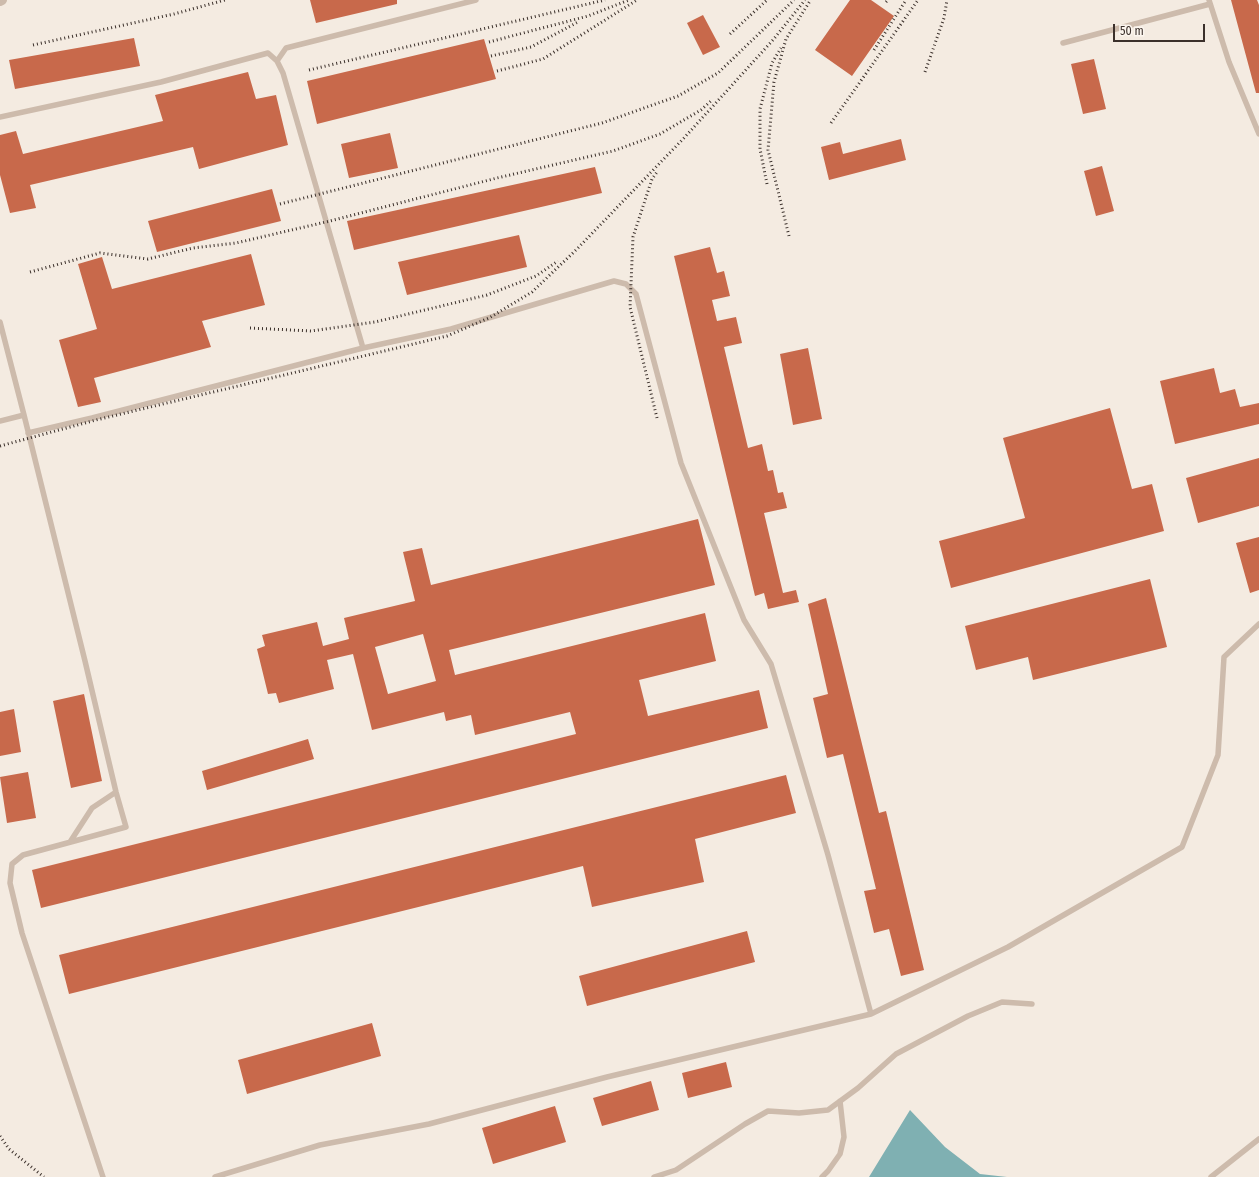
<!DOCTYPE html>
<style>
body{margin:0}
#map{position:relative;width:1259px;height:1177px;overflow:hidden;background:#f4ebe1;font-family:"Fira Sans Condensed",sans-serif}
canvas{display:block}
.scale{position:absolute;left:1113px;top:24px;width:92px;height:18px;box-sizing:border-box;border:2px solid #3b302b;border-top:0;padding-left:5px;font-size:12px;line-height:14px;white-space:nowrap;color:#3b302b;-webkit-text-stroke:3px #fbf5ee;paint-order:stroke}
</style>
<div id="map">
<canvas width="1259" height="1177"></canvas>
<div class="scale">50 m</div>
</div>
<script>
const ctx = document.querySelector('canvas').getContext('2d');
ctx.lineJoin = 'round';
function fillPath(path, color) { ctx.fillStyle = color; ctx.fill(path, 'evenodd'); }
const poly = rows => new Path2D(rows.map(r => 'M' + r).join(''));
function trace(path, color, width, dash) { ctx.strokeStyle = color; ctx.lineWidth = width; ctx.lineCap = dash ? 'butt' : 'round'; ctx.setLineDash(dash || []); ctx.stroke(path); }
const water = poly([
 [910,1110,945,1147,980,1174,1007,1177,869,1177]
]);
const building = poly([
 [310,0,397,0,397,4,316,23],
 [850,0,871,0,894,16,852,76,815,50],
 [1231,0,1257,0,1259,5,1259,93,1256,93],
 [703,15,720,47,703,55,687,23],
 [134,38,140,66,15,89,9,60],
 [484,39,496,79,317,124,307,81],
 [1094,59,1106,109,1083,114,1071,64],
 [248,72,256,99,276,95,288,145,199,169,193,147,30,185,36,208,10,213,0,175,0,135,16,131,23,154,163,121,155,95],
 [390,133,398,168,349,178,341,144],
 [901,139,906,160,829,180,821,147,840,142,843,154],
 [1102,166,1114,211,1096,216,1084,171],
 [595,167,602,193,354,250,347,221],
 [272,189,281,221,157,252,148,221],
 [519,235,527,267,407,295,398,262],
 [710,247,717,273,724,271,730,296,712,300,717,321,736,317,742,343,724,347,748,448,762,444,768,471,773,470,778,493,783,492,787,508,764,513,783,593,796,590,799,602,768,609,764,593,755,596,674,256],
 [251,254,265,305,202,321,211,347,94,378,101,402,78,407,59,340,97,329,78,264,102,257,112,289],
 [808,348,822,419,793,425,780,354],
 [1214,368,1220,393,1235,389,1240,407,1259,403,1259,424,1175,444,1160,381],
 [1110,408,1132,489,1152,484,1164,531,951,588,939,541,1025,518,1003,438],
 [1259,458,1259,506,1198,523,1186,478],
 [698,519,715,585,449,650,455,675,705,613,716,661,639,680,648,716,759,690,768,728,41,908,32,870,576,734,570,712,475,735,471,715,446,721,444,712,372,730,353,654,327,660,334,689,279,703,276,693,268,694,257,649,265,646,262,635,317,622,323,646,349,639,344,618,415,601,403,552,422,548,431,585],
 [423,634,436,681,388,694,375,647],
 [1259,537,1259,590,1250,593,1236,543],
 [1150,579,1167,647,1033,680,1028,657,976,670,965,626],
 [826,598,879,813,886,811,924,970,901,976,889,929,874,933,864,891,876,889,843,754,827,758,813,698,828,694,808,604],
 [84,694,102,781,71,788,53,701],
 [14,709,21,752,0,756,0,712],
 [308,739,314,759,207,790,202,771],
 [28,772,36,818,7,823,0,777],
 [786,775,796,813,695,839,704,882,592,907,583,866,69,994,59,955],
 [747,931,755,962,587,1006,579,976],
 [372,1023,381,1056,247,1094,238,1060],
 [726,1062,732,1087,688,1098,682,1073],
 [651,1081,659,1110,602,1126,593,1098],
 [555,1106,566,1142,493,1164,482,1128]
]);
const lane = poly([
 [1209,0,1229,62,1259,134],
 [1063,43,1210,4],
 [277,61,286,48,476,0],
 [0,117,161,82,268,53,277,61,283,73,363,348],
 [0,322,24,415],
 [0,421,24,415,85,661,116,792,126,827,23,855,12,864,10,883,22,933,103,1177],
 [28,433,92,418,363,348,451,329,614,281,626,284,636,294,681,463,744,620,771,664,828,855,871,1014],
 [70,842,92,808,116,792],
 [215,1177,320,1145,429,1124,607,1077,871,1014,1008,947,1182,847,1218,755,1224,657,1259,624],
 [654,1177,676,1170,745,1124,768,1111,799,1113,828,1110,858,1088,896,1054,968,1016,1002,1002,1032,1004],
 [822,1177,828,1171,840,1154,844,1137,840,1101],
 [1211,1177,1259,1139]
]);
const street = poly([
 [0,1,2,0]
]);
const rail = poly([
 [886,2,888,0],
 [730,34,767,0],
 [489,42,588,16,629,0],
 [33,45,174,14,225,0],
 [874,50,906,0],
 [491,56,531,47,578,22],
 [309,70,605,0],
 [497,71,543,59,637,0],
 [925,72,944,18,947,0],
 [831,123,918,0],
 [767,184,760,149,760,109,772,63,781,48],
 [280,204,602,123,678,96,718,73,794,0],
 [789,236,768,150,774,82,786,39,810,1],
 [30,272,100,253,148,259,193,248,236,243,330,221,497,178,613,151,660,134,701,110,712,100],
 [250,328,311,331,375,322,487,295,536,276,558,261],
 [657,418,630,307,633,237,652,179,657,172],
 [0,446,96,420,447,336,489,318,532,292,576,250,684,138,773,40,805,0],
 [0,1136,9,1149,44,1177]
]);
fillPath(water, '#7fb0b2');
fillPath(building, '#c8694b');
trace(lane, '#cdbbac', 5.5);
trace(street, '#cdbbac', 10);
trace(rail, '#3b302b', 3, [1, 3]);
</script>
